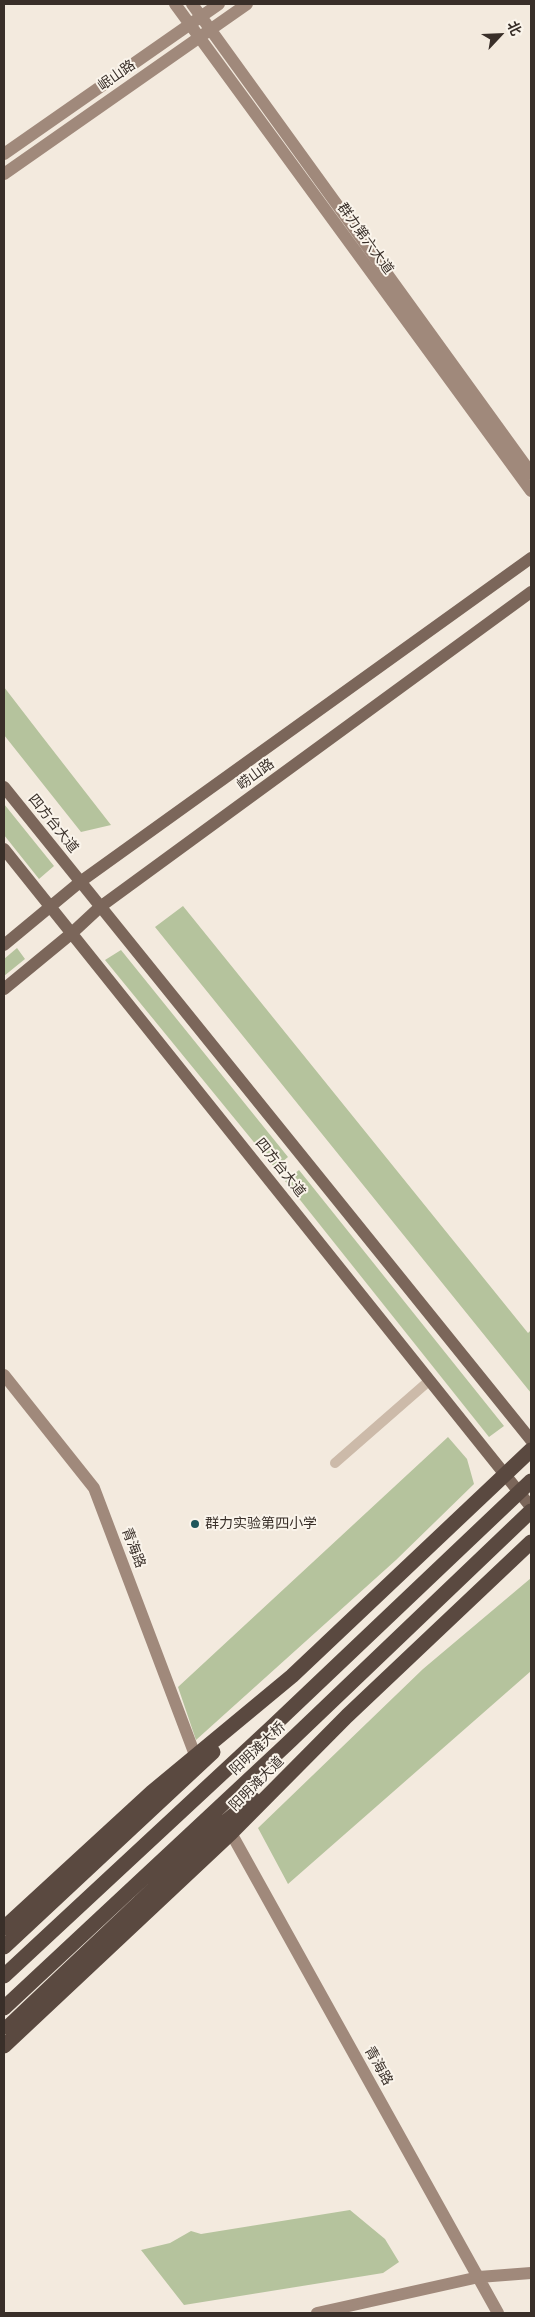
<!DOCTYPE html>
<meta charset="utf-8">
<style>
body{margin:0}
#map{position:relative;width:535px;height:2317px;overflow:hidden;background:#f3eade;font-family:Signika,"Noto Sans SC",sans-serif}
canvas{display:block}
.frame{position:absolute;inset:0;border:5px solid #392f29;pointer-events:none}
.north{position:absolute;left:475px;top:10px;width:50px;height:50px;-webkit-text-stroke:4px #faf4eb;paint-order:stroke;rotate:65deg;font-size:14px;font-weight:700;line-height:20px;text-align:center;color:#392f29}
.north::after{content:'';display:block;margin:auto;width:18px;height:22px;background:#392f29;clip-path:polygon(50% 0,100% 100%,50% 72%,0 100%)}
</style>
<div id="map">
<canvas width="535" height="2317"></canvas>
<div class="frame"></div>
<div class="north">北</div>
</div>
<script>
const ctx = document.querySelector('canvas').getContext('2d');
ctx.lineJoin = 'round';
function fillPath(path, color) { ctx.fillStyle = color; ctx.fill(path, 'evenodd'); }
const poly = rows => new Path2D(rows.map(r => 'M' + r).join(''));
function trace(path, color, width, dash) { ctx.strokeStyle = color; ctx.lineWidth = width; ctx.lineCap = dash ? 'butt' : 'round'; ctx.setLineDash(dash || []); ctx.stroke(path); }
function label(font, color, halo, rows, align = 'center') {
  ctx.font = font + ' Signika,"Noto Sans SC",sans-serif'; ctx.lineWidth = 4; ctx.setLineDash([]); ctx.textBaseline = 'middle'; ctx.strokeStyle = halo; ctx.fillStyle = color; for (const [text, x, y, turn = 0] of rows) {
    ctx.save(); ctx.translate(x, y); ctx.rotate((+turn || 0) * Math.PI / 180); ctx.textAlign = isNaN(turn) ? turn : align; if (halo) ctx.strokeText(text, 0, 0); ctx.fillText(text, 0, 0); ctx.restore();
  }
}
const green = poly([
 [4,687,41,735,111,825,81,832,4,735],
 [4,804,54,866,39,879,4,835],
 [183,906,528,1333,531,1330,531,1393,155,927],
 [17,948,25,959,4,976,4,959],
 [121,950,288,1157,275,1168,105,960],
 [299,1170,504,1426,489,1437,285,1181],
 [448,1437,467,1459,474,1484,396,1560,196,1740,178,1687],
 [531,1578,531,1671,288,1884,258,1828,423,1669],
 [350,2210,385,2239,399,2262,383,2273,184,2305,141,2250,170,2243,191,2231,201,2234]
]);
const street = poly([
 [335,1463,430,1380]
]);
const secondary = poly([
 [175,4,531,491],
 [192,4,531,473],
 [4,154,219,4],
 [4,174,247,4],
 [4,1375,94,1488,195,1755],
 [231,1833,498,2313],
 [317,2313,479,2277,531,2273]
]);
const primary = poly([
 [4,787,531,1440],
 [4,849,531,1507],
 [4,945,80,882,531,558],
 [4,989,72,933,100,907,531,592]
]);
const highway = poly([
 [4,1928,152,1792,292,1676,531,1450],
 [4,1947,213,1752],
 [4,2008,287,1744,531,1511],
 [8,2027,218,1828,253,1799],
 [4,2046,231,1833,347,1716,531,1542]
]);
const highwayBridge = poly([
 [4,1976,273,1726,531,1481]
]);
const markers = [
 [195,1524,5,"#1e565c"]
];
const streetNames = [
 ["岷山路",117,76,-35],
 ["群力第六大道",365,239,54],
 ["崂山路",256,775,-36],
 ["四方台大道",53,824,51],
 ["四方台大道",280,1168,51],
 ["青海路",133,1548,69],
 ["阳明滩大桥",258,1749,-43],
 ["阳明滩大道",257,1784,-45],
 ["青海路",378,2066,61]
];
const poiNames = [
 ["群力实验第四小学",205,1524]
];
fillPath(green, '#b5c39d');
trace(street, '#ccbaa9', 10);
trace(secondary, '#a0897b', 12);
trace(primary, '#7b665a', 12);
trace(highway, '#5a4940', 15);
trace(highwayBridge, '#5a4940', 15);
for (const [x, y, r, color] of markers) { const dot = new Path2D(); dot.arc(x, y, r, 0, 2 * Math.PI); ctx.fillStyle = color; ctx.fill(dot); trace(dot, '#faf4eb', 2); }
label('14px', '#392f29', '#faf4eb', streetNames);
label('14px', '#392f29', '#faf4eb', poiNames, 'left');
</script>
